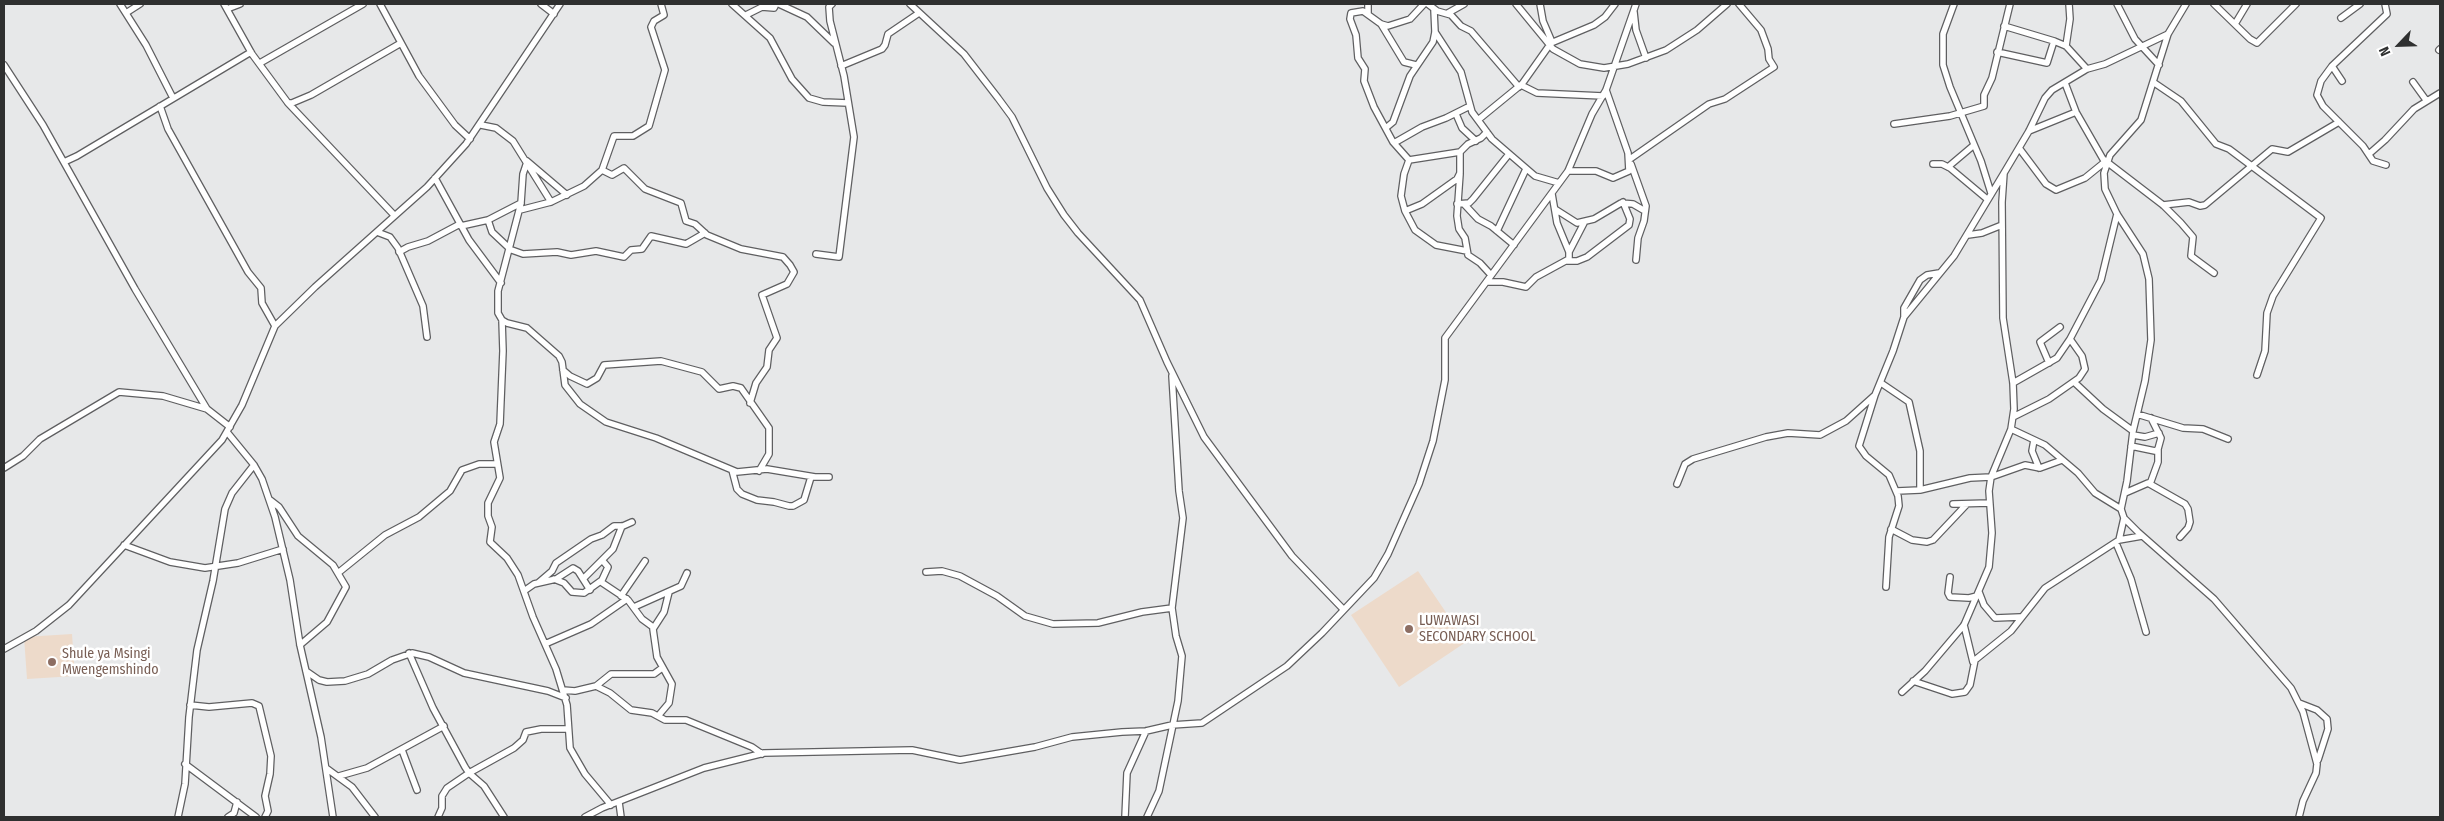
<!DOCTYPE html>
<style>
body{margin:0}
#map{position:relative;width:2444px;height:821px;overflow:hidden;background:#e7e8e9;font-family:"Fira Sans Condensed",sans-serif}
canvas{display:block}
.frame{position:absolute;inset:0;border:5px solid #2f3030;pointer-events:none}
.north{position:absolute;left:2374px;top:20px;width:50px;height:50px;-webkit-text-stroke:4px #fff;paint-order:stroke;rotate:246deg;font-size:14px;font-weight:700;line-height:20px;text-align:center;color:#2f3030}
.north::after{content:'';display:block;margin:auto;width:18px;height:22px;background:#2f3030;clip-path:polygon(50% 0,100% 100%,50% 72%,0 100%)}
</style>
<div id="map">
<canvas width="2444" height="821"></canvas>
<div class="frame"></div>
<div class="north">N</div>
</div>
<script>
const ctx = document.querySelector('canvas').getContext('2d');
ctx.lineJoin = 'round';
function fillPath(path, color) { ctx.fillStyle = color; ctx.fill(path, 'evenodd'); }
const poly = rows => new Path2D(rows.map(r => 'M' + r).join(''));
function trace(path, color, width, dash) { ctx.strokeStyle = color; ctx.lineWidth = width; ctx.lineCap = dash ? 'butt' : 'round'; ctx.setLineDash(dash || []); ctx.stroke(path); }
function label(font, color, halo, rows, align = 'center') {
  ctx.font = font + ' "Fira Sans Condensed",sans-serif'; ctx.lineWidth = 5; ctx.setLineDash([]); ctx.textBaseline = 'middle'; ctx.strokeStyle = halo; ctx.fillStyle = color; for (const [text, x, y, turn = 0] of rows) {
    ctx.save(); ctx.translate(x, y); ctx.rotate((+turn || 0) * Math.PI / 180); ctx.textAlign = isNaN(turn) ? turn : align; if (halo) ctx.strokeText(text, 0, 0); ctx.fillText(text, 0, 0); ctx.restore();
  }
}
const education = poly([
 [1418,571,1466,642,1399,687,1351,615],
 [72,634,75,676,27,679,24,637]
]);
const minor = poly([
 [120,4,146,45,173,98],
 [224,4,252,54,288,103,292,103,311,95,401,43],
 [380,4,419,76,455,125,470,139],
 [541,4,554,14],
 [732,4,770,38,792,79,809,98,823,102,848,103],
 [779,4,807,17,834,43],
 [910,4,964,54,998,98,1012,117,1047,188,1064,215,1078,233,1140,300,1167,362,1204,437,1292,556,1343,609],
 [1368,4,1368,13],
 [1424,4,1410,19,1388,26,1381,24,1363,11,1351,13,1350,19,1356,35,1358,58,1365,69,1364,81,1374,107,1393,142,1409,160,1460,152],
 [1428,4,1437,11,1451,15,1461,26,1471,31,1519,87],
 [1516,4,1553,49,1580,64,1604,68,1628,64,1666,50,1697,30,1727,4],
 [1540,4,1543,21,1552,42],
 [1954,4,1943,34,1943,65,1950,87,1981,161,1991,193],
 [2117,4,2135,39,2159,65],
 [2186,4,2168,34,2141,120,2110,155,2104,173,2105,189,2117,214,2143,254,2149,279,2151,340,2145,381,2133,431,2127,481,2121,509,2124,518,2138,532,2214,599,2291,688,2303,712,2317,764,2316,773,2303,801,2299,817],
 [2214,4,2250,39,2257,43,2296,4],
 [2385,4,2387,14,2332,66,2321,81,2317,95,2323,106,2363,146,2373,161,2386,165],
 [227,9,240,4],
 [1634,12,1636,30,1646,58],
 [126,13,140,4],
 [1448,13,1464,4],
 [746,15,762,7,774,8,776,4],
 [2341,18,2360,4],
 [1381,24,1404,62,1416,65],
 [2235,24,2247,4],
 [2004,26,2054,41],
 [1435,32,1461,72,1472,112,1492,139,1535,176,1559,183],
 [2066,46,2070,19,2069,4],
 [2439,50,2440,49],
 [1997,52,2047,63,2054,41,2066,46,2087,69],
 [260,63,363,4],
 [4,65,43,125,135,289,207,409,230,427],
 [841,66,882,49,885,45,888,34,919,13],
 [2332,66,2342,81],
 [2153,82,2181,101,2216,144,2229,149,2321,218,2273,296,2267,313,2265,351,2257,375],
 [2413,82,2426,100],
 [2065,83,2076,112,2103,159,2163,205,2181,223,2193,237,2191,256,2214,273],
 [1521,85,1537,93,1603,96],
 [288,103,394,215],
 [160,106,168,129,248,272,261,288,262,303,275,326],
 [1456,114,1462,128,1476,141],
 [1478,120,1522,84,1551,43,1594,25,1605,17,1615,4],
 [1894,124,1950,116,1984,106,1984,95,1992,78,2010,4],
 [481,125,496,128,513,141,551,202],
 [1387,127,1393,122,1410,76,1433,42,1435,32,1434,10],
 [2029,131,2076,112],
 [1394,143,1422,127,1446,118,1470,106],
 [2019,148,2046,184,2056,190,2085,178,2106,161],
 [2369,154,2385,140,2414,109,2440,93],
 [1630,159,1709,104,1725,99,1774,67,1769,59,1768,49,1761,30,1739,4],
 [1409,160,1404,174,1401,196,1405,211,1415,230,1436,245,1467,251],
 [527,161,567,195],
 [64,162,77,156,251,52],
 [527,162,523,174,521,203,498,291,498,313,502,320,507,323,527,328,559,356,562,362,565,385,580,404,606,422,656,438,737,472,767,469,815,477,829,477],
 [1631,164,1646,206,1644,221,1638,238,1636,260],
 [1933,164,1942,164,1950,168,1987,199],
 [1948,167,1974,145],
 [602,170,612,175,624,168,645,189,681,203,686,221,695,224,707,235,741,249,783,257,790,265,794,272,787,284,762,295,777,338,769,350,767,367,756,383,750,403],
 [1568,171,1596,171,1613,178,1629,171,1628,153,1606,90],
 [1460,174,1457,216,1459,229,1465,238,1468,255,1480,263,1491,275],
 [435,178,469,240,501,283],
 [1457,204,1469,203,1473,199,1509,154],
 [1464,204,1478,219,1491,226,1514,245],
 [2163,205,2189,202,2200,206,2205,205,2272,149,2288,152,2339,122],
 [1555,209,1577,223,1594,219,1621,203,1633,204,1645,211],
 [520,210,551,202,584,186,602,170,614,136,633,136,649,126,665,70,651,27,654,21,664,15,661,4],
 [1405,211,1422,204,1457,179,1460,173,1460,152,1468,144,1481,138,1487,132],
 [488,220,492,232,509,248],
 [461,226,488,220,521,203],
 [1497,231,1526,169],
 [377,232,390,237,398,248,423,306,427,337],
 [1968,235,1982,233,2002,225],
 [509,249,523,254,557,252,571,255,596,251,624,257,631,250,642,249,651,236,686,244,705,233],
 [399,252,408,247,428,241,460,224],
 [1569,252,1584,223],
 [816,254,839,257,854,137,844,76,830,21,829,7,832,4],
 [1567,261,1577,261,1587,257,1629,225,1630,219,1623,202],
 [1487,282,1503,282,1526,287,1536,277,1569,259,1569,252,1557,223,1552,194],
 [1904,317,1904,308,1920,280,1927,275,1939,273],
 [502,320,503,351,500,424,494,442,500,478,488,503,488,516,492,527,490,542,507,558,518,575,533,617,556,669,567,705,570,748,585,774,611,805],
 [2049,363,2040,342,2060,327],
 [563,370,570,376,587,384,597,378,604,365,661,361,702,372,719,389,733,386,741,388,769,428,769,454,759,471],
 [2074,382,2103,409,2133,431],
 [1881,383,1909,402,1920,451,1920,490],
 [2013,383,2057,358,2070,339],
 [1875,395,1859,446,1866,456,1889,475,1898,496,1899,506,1889,537,1886,587],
 [2137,414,2183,428,2203,429,2228,439],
 [2013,417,2049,399,2079,378,2085,369,2082,356,2070,339,2101,280,2117,214],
 [2011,429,2045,445,2078,473,2095,493,2121,509],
 [227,432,254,465,262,479,275,517,290,580,300,645,321,737,333,817],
 [2133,435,2145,437,2159,433],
 [2034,440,2032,451,2039,468],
 [2131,446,2155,451,2158,449,2161,438,2151,418],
 [4,468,23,456,40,439,119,392,163,396,207,409],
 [732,470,737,489,742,494,757,500,774,502,789,506,793,506,804,500,811,477],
 [1677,484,1685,464,1693,459,1766,437,1788,433,1820,435,1846,421,1875,395,1893,351,1904,317,1954,256,2004,173],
 [2150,484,2158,462,2158,449],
 [1897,491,1920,490,1970,478,1991,477,2025,465,2040,468,2062,460],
 [2125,493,2148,483,2185,504,2188,509,2190,522,2188,528,2180,537],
 [270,500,279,507,298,536,333,565,346,587,327,622,300,645],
 [1953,504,1989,503],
 [1891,529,1912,540,1927,542,1933,540,1967,504],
 [2119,540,2142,536],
 [2116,543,2131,579,2146,632],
 [124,545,170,562,205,568,238,563,283,549],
 [926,572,942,571,960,576,997,596,1025,616,1053,624,1098,623,1142,612,1172,608,1183,518,1179,491,1172,376],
 [338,573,385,535,419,517,450,491,462,470,479,464,497,464],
 [1950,577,1948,593,1950,597,1969,598,1977,596],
 [554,579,564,583,572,592,584,593,602,580,608,567,602,560],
 [583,579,613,549,622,526],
 [601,582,628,600,642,619,653,627],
 [538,583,552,571,556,563,591,539,602,535,614,526,623,526,632,522],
 [524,591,534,584,556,579,573,568,578,571,590,590],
 [1979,592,1984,605,1995,618,2020,617],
 [621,596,645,561],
 [634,607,681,586,687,573],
 [1964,625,1973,662],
 [545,644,591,624,627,599],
 [4,649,36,631,69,605,222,440,242,405,275,326,315,287,427,187,466,144,560,4],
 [409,653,433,708,465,767,469,773,484,786,504,817],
 [306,671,319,680,327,682,345,681,368,674,392,660,412,653,429,657,464,673,548,691,566,698],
 [1913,681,1952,694,1965,692,1970,685,1975,660,2011,631,2045,588,2119,540,2124,518],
 [596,686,611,674,654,674,662,668],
 [563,690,575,691,596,686,610,693,631,710,652,713,665,720,686,720,752,747,762,754],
 [1902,692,1925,671,1964,625,1989,567,1992,533,1989,491,1991,477,2011,429,2014,409,2013,383,2003,318,2002,202,2004,173,2029,131,2045,98,2052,90,2087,69,2105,64,2168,34],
 [2299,703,2317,710,2327,719,2328,729,2318,760],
 [190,705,209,707,252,703,259,706,271,756,270,774,265,796,268,811,265,817],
 [658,716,669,703,672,684,657,657,653,629,664,612,669,592],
 [402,750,417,790],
 [185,764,256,817],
 [326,768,352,787,375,817],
 [339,776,367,768,444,726],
 [619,802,621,817],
 [178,817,185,784,189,717,197,650,213,581,225,509,232,493,254,465],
 [228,817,234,813,237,802],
 [438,817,442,808,442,796,447,788,469,773,514,748,523,740,526,732,541,729,568,729],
 [585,817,602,808,704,768,764,753,912,750,960,760,1035,747,1072,737,1122,732,1146,731,1172,725,1202,723,1287,666,1322,633,1374,578,1388,554,1419,484,1433,441,1445,380,1445,338,1568,171,1592,114,1606,90,1636,4],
 [1125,817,1127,773,1146,731],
 [1147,817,1159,791,1178,701,1182,656,1176,636,1172,608]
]);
const markers = [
 [1409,629,5,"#8d6e63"],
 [52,662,5,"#8d6e63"]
];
const educationNames = [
 ["LUWAWASI",1419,621],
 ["SECONDARY SCHOOL",1419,637],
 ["Shule ya Msingi",62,654],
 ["Mwengemshindo",62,670]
];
fillPath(education, '#eddaca');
trace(minor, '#5f5f61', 8);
trace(minor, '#fff', 5.5);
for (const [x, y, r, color] of markers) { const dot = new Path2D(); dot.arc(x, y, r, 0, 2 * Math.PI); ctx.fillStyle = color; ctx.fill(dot); trace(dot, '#fff', 2); }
label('14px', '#785e54', '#fff', educationNames, 'left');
</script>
